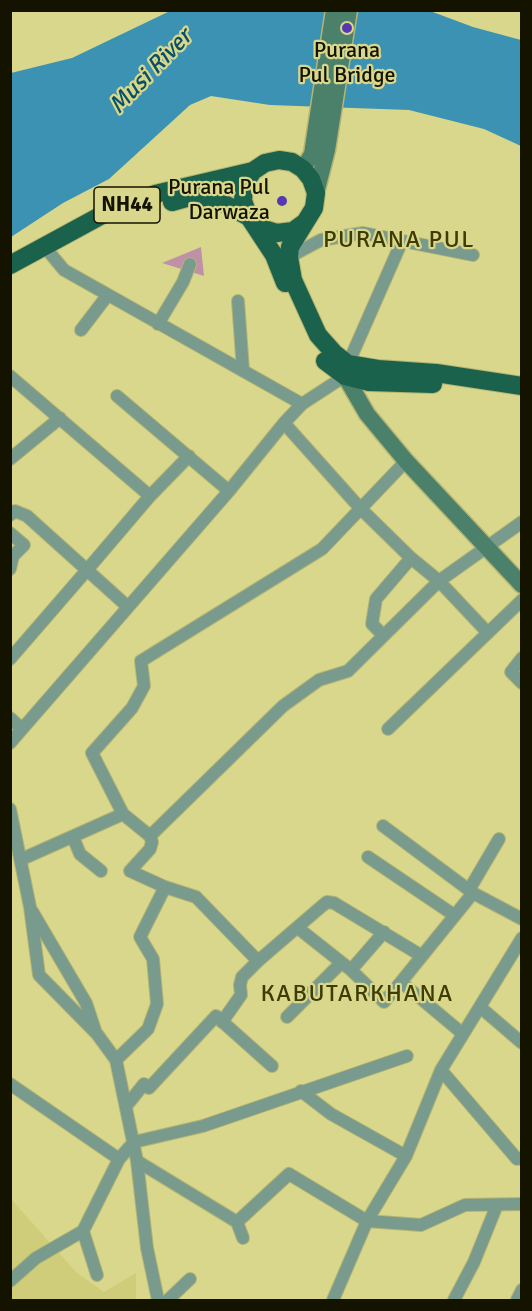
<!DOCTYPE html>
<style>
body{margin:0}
#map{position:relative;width:532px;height:1311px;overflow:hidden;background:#d8d78c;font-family:Signika,sans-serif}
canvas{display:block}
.frame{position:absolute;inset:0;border:12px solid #141300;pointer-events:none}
</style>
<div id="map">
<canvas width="532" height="1311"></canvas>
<div class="frame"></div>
</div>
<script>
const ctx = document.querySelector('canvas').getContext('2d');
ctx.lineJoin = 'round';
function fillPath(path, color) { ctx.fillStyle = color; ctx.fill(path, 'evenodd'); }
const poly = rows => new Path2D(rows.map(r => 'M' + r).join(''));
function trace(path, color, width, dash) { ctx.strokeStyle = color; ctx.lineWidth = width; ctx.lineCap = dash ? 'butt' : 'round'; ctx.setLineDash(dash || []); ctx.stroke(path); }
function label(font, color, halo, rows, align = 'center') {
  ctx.font = font + ' Signika,sans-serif'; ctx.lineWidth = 4.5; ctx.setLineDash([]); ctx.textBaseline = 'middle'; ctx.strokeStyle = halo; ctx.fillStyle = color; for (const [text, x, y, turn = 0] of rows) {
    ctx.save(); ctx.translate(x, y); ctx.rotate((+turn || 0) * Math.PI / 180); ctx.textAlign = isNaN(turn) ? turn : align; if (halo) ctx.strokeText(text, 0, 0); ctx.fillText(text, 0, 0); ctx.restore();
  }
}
const built = poly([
 [10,1198,77,1273,104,1292,136,1273,136,1300,11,1300]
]);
const green = poly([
 [201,247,204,276,162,263]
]);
const water = poly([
 [170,11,430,11,473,27,521,40,521,146,484,129,409,110,270,105,211,96,190,105,109,179,63,203,11,237,11,73,72,58]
]);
const minor = poly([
 [44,246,64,270,302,404],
 [289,257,321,240,363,233,473,255],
 [238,301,243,370],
 [158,324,183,282,190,264],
 [81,330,107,296],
 [348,364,402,241],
 [10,376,150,496,189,456],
 [117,396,229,491],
 [284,423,360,508,411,558,439,581,488,633],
 [10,459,60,418],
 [10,515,15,511,27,516,87,570,10,659],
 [10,533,24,545,13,556,10,569],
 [127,606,87,570,150,496],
 [383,635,372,624,376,599,411,558],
 [522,658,511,672,522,683],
 [10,718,22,729],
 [388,729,522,600],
 [10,743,229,491,284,423,302,404,345,376],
 [10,809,30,907,39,975,97,1034,116,1060,137,1161,147,1248,158,1300],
 [123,814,150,836,152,842,150,849,130,871,165,887],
 [383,826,469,890,499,839],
 [150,836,283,706,319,680,348,671,439,581,522,522],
 [73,837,80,854,101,871],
 [368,857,454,915],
 [22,859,123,814,92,753,132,708,144,686,141,661,322,549,406,461],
 [32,911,86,1003,95,1030],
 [298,928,351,970,384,1002,401,982],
 [422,956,473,893,522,919],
 [351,970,384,932],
 [480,1007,522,1043],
 [287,1017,341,963],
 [222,1022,241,995,240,985,242,977,258,961],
 [116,1060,148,1029,157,1004,153,959,140,937,165,887,196,897,258,961,322,906,327,902,334,903,422,956,401,982,463,1034],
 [441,1070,517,1159,522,1158],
 [10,1084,119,1159],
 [301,1091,331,1114,406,1156],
 [127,1105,144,1084,149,1088,216,1016,272,1066],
 [137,1161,237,1222,289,1174,367,1221,421,1225,465,1205,522,1204],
 [237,1222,243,1238],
 [83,1231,97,1275],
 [10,1281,36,1258,83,1231,119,1159,134,1142,203,1126,407,1056],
 [168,1300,190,1279],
 [333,1300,367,1221,406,1156,441,1070,522,938],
 [454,1300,474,1262,497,1205],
 [517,1300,522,1290]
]);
const secondary = poly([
 [303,169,312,154,334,10],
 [316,193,327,150,349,10],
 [347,367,345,376,367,414,406,461,522,585]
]);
const trunk = poly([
 [253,171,244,185,243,201,249,217,261,228,277,233,293,231,304,223],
 [172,202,190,197,215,199,249,217,274,255,285,283],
 [10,265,102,215,155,194,253,171,265,163,279,160,292,162,303,169,311,179,316,193,314,208,290,247,289,257,293,280,318,335,334,353,348,364,378,369,436,373,522,386],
 [325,361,345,376,369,382,433,384]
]);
const markers = [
 [347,28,6,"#5539b1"],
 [282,201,6,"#5539b1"]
];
const shields = [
 [127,205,66]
];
const shieldNames = [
 ["NH44",127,205]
];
const poiNames = [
 ["Purana",347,51],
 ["Pul Bridge",347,76],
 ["Purana Pul",270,188,"right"],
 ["Darwaza",270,213,"right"]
];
const waterNames = [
 ["Musi River",151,72,-46]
];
const neighbourhoodNames = [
 ["PURANA PUL",399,241],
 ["KABUTARKHANA",357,995]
];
fillPath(built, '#cfcd79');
fillPath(green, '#be91a8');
fillPath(water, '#3c92b3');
trace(minor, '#b5b473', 14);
trace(secondary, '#b5b473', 19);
trace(trunk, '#b5b473', 20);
trace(minor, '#799b8d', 12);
trace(secondary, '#4b806b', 16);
trace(trunk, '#1a624b', 18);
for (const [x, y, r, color] of markers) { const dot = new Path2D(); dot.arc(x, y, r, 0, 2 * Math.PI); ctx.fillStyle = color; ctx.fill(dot); trace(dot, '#d8d78c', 2); }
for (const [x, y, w] of shields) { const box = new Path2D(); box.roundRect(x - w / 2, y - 18, w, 36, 4.5); ctx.fillStyle = '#d8d78c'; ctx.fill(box); trace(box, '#141300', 1.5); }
label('bold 21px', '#141300', null, shieldNames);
label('22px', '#141300', '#d8d78c', poiNames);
label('italic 24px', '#075068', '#d8d78c', waterNames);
ctx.letterSpacing = '1.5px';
label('24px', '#3e3c00', '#d8d78c', neighbourhoodNames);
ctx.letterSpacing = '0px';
</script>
